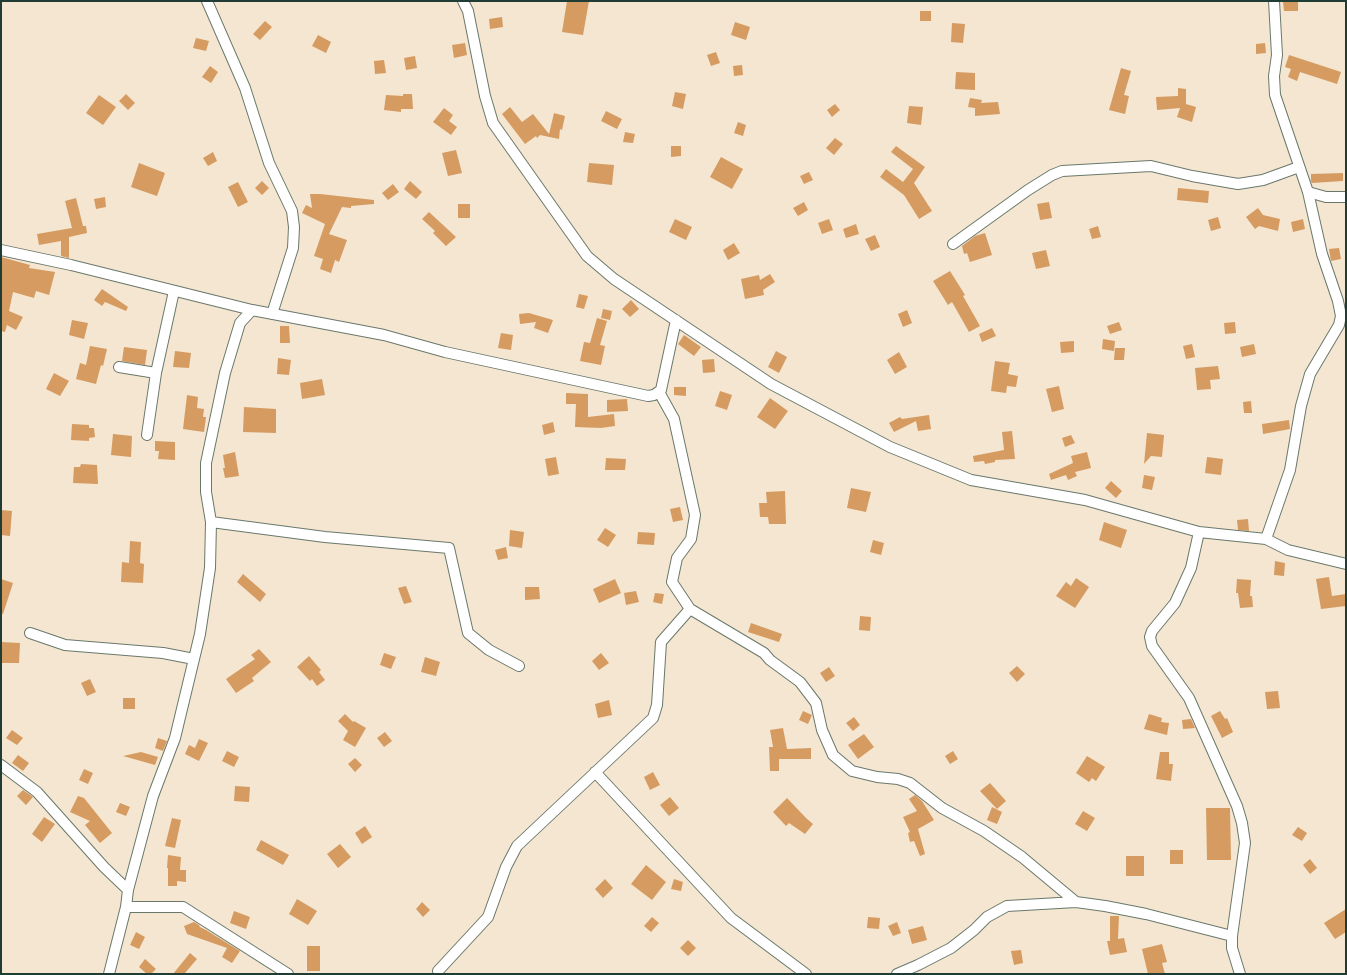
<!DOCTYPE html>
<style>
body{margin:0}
#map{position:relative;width:1347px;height:975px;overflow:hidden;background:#f4e6d1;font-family:"IM FELL Double Pica",serif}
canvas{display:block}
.frame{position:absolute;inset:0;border:2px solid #1f3d34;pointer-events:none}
</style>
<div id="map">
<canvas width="1347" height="975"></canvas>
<div class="frame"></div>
</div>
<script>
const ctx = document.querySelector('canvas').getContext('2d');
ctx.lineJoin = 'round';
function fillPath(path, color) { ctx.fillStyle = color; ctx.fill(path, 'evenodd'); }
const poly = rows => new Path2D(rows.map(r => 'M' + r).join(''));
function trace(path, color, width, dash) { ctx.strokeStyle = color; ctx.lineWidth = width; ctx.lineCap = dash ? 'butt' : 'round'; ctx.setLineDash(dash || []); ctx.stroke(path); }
const building = poly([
 [567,1,589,1,583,35,562,32],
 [1283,2,1298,2,1298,11,1284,11],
 [920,11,931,11,931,21,920,21],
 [502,17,503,27,490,29,489,19],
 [265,21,272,27,260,40,253,34],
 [735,22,750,27,746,40,731,35],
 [952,23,965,24,963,43,951,42],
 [318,35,331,42,326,53,312,46],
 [196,38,209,41,206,51,193,48],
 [465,43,467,55,454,58,452,45],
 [1265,43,1266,53,1256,54,1256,44],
 [716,52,720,63,711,66,707,55],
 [1289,55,1341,72,1337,84,1300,72,1297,81,1288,77,1291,69,1285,67],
 [415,56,417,68,406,70,404,58],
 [384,60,386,73,375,74,374,61],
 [742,65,743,75,734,76,733,66],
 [210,66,218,72,211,83,202,77],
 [1121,68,1131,71,1124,95,1129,96,1125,114,1109,110],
 [956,72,975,73,975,90,955,89],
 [1178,88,1186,89,1186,104,1196,107,1192,122,1177,117,1180,108,1157,110,1156,97,1178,96],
 [675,92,686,94,683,109,672,106],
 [126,94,135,103,128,110,119,101],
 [403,94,412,94,413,109,401,109,401,112,384,110,386,95,403,96],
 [99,95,116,107,103,125,86,113],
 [970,98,982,100,981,103,998,102,1000,114,975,116,975,108,968,107],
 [835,104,840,110,832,117,827,110],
 [909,106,923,107,921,125,907,123],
 [510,107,522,122,533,114,549,134,554,113,565,116,562,130,560,129,559,139,540,135,537,138,536,136,525,144,502,114],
 [444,108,453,115,449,121,457,127,451,135,433,122],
 [606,111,622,119,617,129,601,121],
 [738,122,746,125,743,136,734,133],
 [625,132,635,134,633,143,623,142],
 [835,138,843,144,834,155,826,148],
 [671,146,681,146,681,156,671,157],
 [896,146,925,167,914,183,932,211,919,219,904,195,880,177,886,169,903,182,913,169,891,152],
 [456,150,462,173,448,176,442,153],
 [213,152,217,161,208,166,203,158],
 [721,157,743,169,732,189,710,177],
 [139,163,165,173,157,196,131,187],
 [589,163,614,165,612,185,587,182],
 [809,172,813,180,804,184,800,176],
 [1343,173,1343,181,1312,183,1311,181,1311,174],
 [262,181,269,188,262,195,255,188],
 [410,181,422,192,416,199,404,189],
 [238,182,248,202,238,207,228,187],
 [393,184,399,192,388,200,382,193],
 [1178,188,1209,191,1208,203,1177,200],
 [310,194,320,194,374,200,374,204,351,206,351,208,342,207,329,234,347,240,339,262,335,260,331,273,320,269,323,259,314,256,325,224,302,213,306,205,312,208],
 [105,197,106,207,96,209,94,199],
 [76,198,83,226,86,226,87,233,69,237,69,258,61,256,61,241,39,245,37,234,72,228,65,201],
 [804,202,808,210,798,216,793,208],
 [1049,202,1052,218,1040,220,1037,204],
 [458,204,470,204,470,218,458,218],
 [1258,208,1263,215,1280,219,1278,231,1259,226,1255,229,1246,217],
 [429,212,456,237,446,246,433,233,435,231,422,219],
 [1218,217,1221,228,1211,231,1208,220],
 [675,219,692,227,686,240,669,232],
 [829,219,833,230,822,234,818,223],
 [1303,219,1305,229,1293,232,1291,222],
 [856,224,859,234,846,238,843,229],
 [1098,226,1101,237,1092,239,1089,229],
 [985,233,992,255,970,262,967,253,964,254,962,246,975,236],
 [875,235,880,247,871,251,865,239],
 [734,243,740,253,728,260,723,250],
 [1339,248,1341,259,1331,261,1329,249],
 [1046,250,1050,266,1036,269,1032,253],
 [1,257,30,265,29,268,55,272,49,295,36,291,34,298,13,292,9,311,23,317,16,330,7,325,5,332,1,331],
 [950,271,965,295,963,296,980,326,969,332,952,302,948,305,933,281],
 [770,274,775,282,763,290,764,295,745,299,741,279,759,275,760,280],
 [102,289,128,307,126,311,105,302,102,306,94,300],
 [579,294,588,296,584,309,576,307],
 [631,300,639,309,630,317,622,309],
 [603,309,612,311,610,320,601,318],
 [907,310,912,323,903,327,898,314],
 [529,313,553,320,548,333,534,328,536,322,520,324,519,314],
 [597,318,607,321,600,345,605,346,601,365,580,361,584,342,590,343],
 [72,320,88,323,84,339,69,335],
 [1119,322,1122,330,1110,334,1107,326],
 [1235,322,1236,333,1225,334,1224,323],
 [280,326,289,326,290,343,280,343],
 [992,328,996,336,982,342,979,334],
 [501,333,513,335,511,350,498,348],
 [684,335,701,347,694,356,678,344],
 [1103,339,1115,341,1114,351,1102,349],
 [1074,341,1074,352,1061,353,1060,342],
 [1192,344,1195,357,1186,359,1183,346],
 [1254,344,1256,354,1242,357,1240,347],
 [90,346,107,349,103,366,101,365,96,384,76,379,80,363,86,365],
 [124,347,147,350,145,365,122,361],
 [1115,348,1125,348,1124,360,1114,360],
 [175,351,191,353,189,368,173,367],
 [776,351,787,357,779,373,768,367],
 [899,352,907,367,895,374,887,360],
 [278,358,291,360,289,375,277,374],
 [714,359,715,372,703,373,702,360],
 [995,361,1010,363,1008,374,1018,376,1016,387,1007,386,1006,393,991,391],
 [1218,366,1220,379,1210,380,1211,389,1197,390,1195,368],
 [54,373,69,381,60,396,46,389],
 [322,379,325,395,302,399,300,383],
 [1059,386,1064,409,1052,412,1046,389],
 [674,387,686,387,686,396,674,395],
 [720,391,732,395,727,410,715,406],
 [566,393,588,394,588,417,614,414,615,426,601,428,575,427,576,404,566,404],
 [187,395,198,397,197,408,204,409,203,417,206,417,204,432,183,429],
 [770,398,788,411,775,429,757,417],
 [627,399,628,411,607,412,607,400],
 [1251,401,1252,413,1244,413,1243,402],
 [244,407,276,409,276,433,243,432],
 [929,415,931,429,918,431,916,421,894,432,889,423,900,417,902,419],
 [1289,420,1290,429,1263,434,1262,424],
 [553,422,555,432,544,435,542,425],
 [72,424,89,425,89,428,94,428,95,437,89,438,89,441,71,440],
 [1012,431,1015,459,995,460,995,462,985,464,984,461,974,462,973,456,1004,450,1002,432],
 [1147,433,1164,435,1162,457,1151,456,1144,464],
 [113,434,132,436,131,457,111,455],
 [1071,435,1075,443,1065,447,1062,438],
 [155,441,175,442,175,460,158,459,159,451,155,451],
 [235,452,239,476,225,478,223,468,225,468,223,455],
 [1087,452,1091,468,1075,472,1077,476,1068,480,1066,475,1051,480,1049,474,1073,463,1071,456],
 [556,457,559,474,548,476,545,459],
 [1207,457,1223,459,1221,475,1205,473],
 [606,458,626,459,625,470,605,470],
 [81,464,97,465,98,484,73,483,74,467,80,467],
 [1144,475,1155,477,1152,490,1142,488],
 [1111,481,1122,491,1116,498,1105,488],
 [851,488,871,492,866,512,847,508],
 [785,491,786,524,769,524,768,517,760,517,759,503,767,503,766,492],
 [680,507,683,520,673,522,670,509],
 [1,510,12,511,10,536,1,535],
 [1248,519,1249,531,1238,530,1237,520],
 [1104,522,1127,530,1121,548,1099,540],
 [605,528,616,535,608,547,597,540],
 [510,530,524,532,522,548,509,546],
 [638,532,655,533,654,545,637,544],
 [873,540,884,543,881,555,870,552],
 [130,541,141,542,140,563,144,564,143,583,121,582,122,562,129,563],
 [506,547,508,558,498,560,495,550],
 [1275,561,1285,563,1284,576,1274,575],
 [243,574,266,594,260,602,237,582],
 [1329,577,1332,596,1346,594,1346,606,1321,609,1316,579],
 [1076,578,1089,587,1075,608,1056,596,1066,582,1071,586],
 [1,579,13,583,3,614,1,614],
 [615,579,621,593,599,603,593,589],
 [1237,579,1251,580,1250,596,1252,596,1253,607,1240,608,1238,593,1236,593],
 [406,586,412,602,404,604,398,588],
 [525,587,539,587,540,599,525,600],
 [636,591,639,602,626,605,624,593],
 [655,593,664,594,662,604,653,602],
 [860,616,871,617,870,631,859,630],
 [751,623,782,634,779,642,748,632],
 [1,642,20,643,19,663,1,663],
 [259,649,271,662,252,678,254,681,236,693,226,679,255,659,251,655],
 [384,653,396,657,391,669,380,665],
 [601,653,609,663,599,670,592,661],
 [309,656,321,670,319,672,325,680,317,686,312,679,310,681,297,667],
 [425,657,440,662,436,676,421,672],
 [1017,666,1025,674,1017,682,1009,673],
 [829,667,835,676,826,682,820,673],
 [90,679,96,692,87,696,81,683],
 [1278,691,1280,708,1267,709,1265,692],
 [123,698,135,698,135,709,123,709],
 [609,700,612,715,598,718,595,704],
 [803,711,812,715,808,724,799,720],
 [1220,711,1225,719,1227,718,1233,732,1222,738,1211,716],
 [345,714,353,722,354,721,366,728,355,747,343,740,348,731,338,721],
 [1149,714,1162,718,1161,722,1169,723,1167,735,1144,729],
 [854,717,860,725,853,731,846,723],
 [1191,719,1195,728,1183,729,1182,720],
 [783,728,787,749,811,748,811,759,779,759,779,771,770,771,769,747,773,747,770,730],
 [12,730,23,738,17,745,6,738],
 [385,732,392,741,384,747,377,738],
 [864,734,874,747,858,759,848,745],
 [158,738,167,741,163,751,155,748],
 [199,739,208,743,199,761,185,754,189,745,195,748],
 [227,751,239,757,234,767,222,761],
 [953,751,958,759,950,764,945,756],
 [141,752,158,757,155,765,123,756],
 [1160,752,1169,752,1169,764,1173,764,1171,781,1156,779],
 [18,755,29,763,23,771,12,763],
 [1087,756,1105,767,1096,781,1092,778,1089,782,1076,773],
 [355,758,362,765,355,772,348,764],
 [84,769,93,773,88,784,79,780],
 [653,772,660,785,650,790,644,777],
 [990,783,1006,801,997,809,980,791],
 [235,786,250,787,249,802,234,801],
 [23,790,33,797,26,805,17,796],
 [915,795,922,801,934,820,918,829,925,854,920,856,914,841,910,842,908,833,910,832,903,817,917,811,909,799],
 [78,796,84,798,112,833,100,843,85,825,90,821,70,812],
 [670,797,679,808,669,816,660,805],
 [787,798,806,818,813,824,805,834,789,823,786,826,773,812],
 [120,803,130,807,126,816,116,812],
 [992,807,1002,812,997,824,987,820],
 [1206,808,1230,808,1231,860,1207,860],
 [1083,811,1095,818,1087,831,1075,824],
 [44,817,55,824,42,842,32,834],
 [172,818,181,820,175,848,165,846],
 [365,826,372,837,362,844,355,833],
 [1298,827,1307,833,1302,841,1292,835],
 [261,840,289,855,283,865,256,850],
 [340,844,351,857,338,868,327,854],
 [1170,850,1183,850,1183,864,1170,864],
 [168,855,181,857,180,870,186,870,186,882,177,881,177,886,168,886,168,868,167,868],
 [1126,856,1144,856,1144,876,1126,876],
 [1310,859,1317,868,1310,874,1303,865],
 [646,865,666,882,652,900,631,884],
 [605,879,613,888,603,898,595,889],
 [674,879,683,882,681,891,671,889],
 [297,899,317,911,308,925,289,914],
 [422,902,430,910,423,917,416,909],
 [1346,909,1346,932,1335,939,1324,923],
 [234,911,250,917,246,929,230,923],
 [1110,916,1119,916,1118,939,1124,938,1127,952,1110,955,1107,941,1110,941],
 [652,917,659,923,651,932,644,926],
 [868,917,880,918,879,929,867,928],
 [194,922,199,925,200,927,206,930,240,951,232,963,222,957,227,948,187,934,184,926],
 [897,922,901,933,893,936,888,926],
 [923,926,927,940,912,944,908,930],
 [136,932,145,937,139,949,130,945],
 [688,940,696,948,688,956,680,948],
 [1162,944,1167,962,1162,963,1165,974,1148,974,1142,949],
 [307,946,320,946,320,971,307,971],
 [1021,950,1023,963,1014,965,1011,951],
 [190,953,197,959,185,973,173,974],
 [145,959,156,969,151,974,147,974,139,967]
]);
const street = poly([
 [207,1,245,88,269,163,292,211,294,227,293,248,272,314],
 [463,1,468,11,485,96,493,123,587,256,614,279,771,384,890,447,971,480,1085,500,1199,532,1266,539,1288,550,1346,564],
 [1308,192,1326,197,1346,197],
 [953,244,1028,190,1052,175,1062,171,1151,166,1192,176,1238,184,1263,180,1299,167],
 [1,250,71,265,252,310,384,335,445,352,648,396,654,395,661,390,676,320],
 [119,367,156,373],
 [659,392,674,419,695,515,691,539,677,558,672,582,690,609,764,653,770,660,800,682,816,703,822,730,833,755,852,771,877,777,898,779,910,783,942,808,984,831,1022,857,1076,902],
 [147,435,156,373,174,291],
 [211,522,325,537,449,548,468,633,489,650,519,666],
 [1199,532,1191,568,1175,603,1152,631,1150,637,1152,646,1189,698,1237,806,1242,823,1245,843,1232,936,1232,948,1240,974],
 [1266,539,1290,470,1301,406,1310,374,1339,325,1341,316,1338,301,1322,254,1308,192,1275,95,1274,76,1277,55,1274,1],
 [30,633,65,645,163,653,194,659],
 [1,765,37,792,104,867,128,890],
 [595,772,731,918,806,974],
 [126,907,183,907,288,974],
 [438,971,488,917,506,867,517,846,653,718,657,705,661,642,690,609],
 [109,974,126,907,128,890,153,796,175,738,200,634,210,568,211,522,206,492,206,463,225,373,240,323,252,310],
 [897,974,918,965,951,948,974,930,987,917,1007,906,1076,902,1105,906,1146,914,1232,936]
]);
fillPath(building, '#d59b61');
trace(street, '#6a786b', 12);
trace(street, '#fff', 10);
</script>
